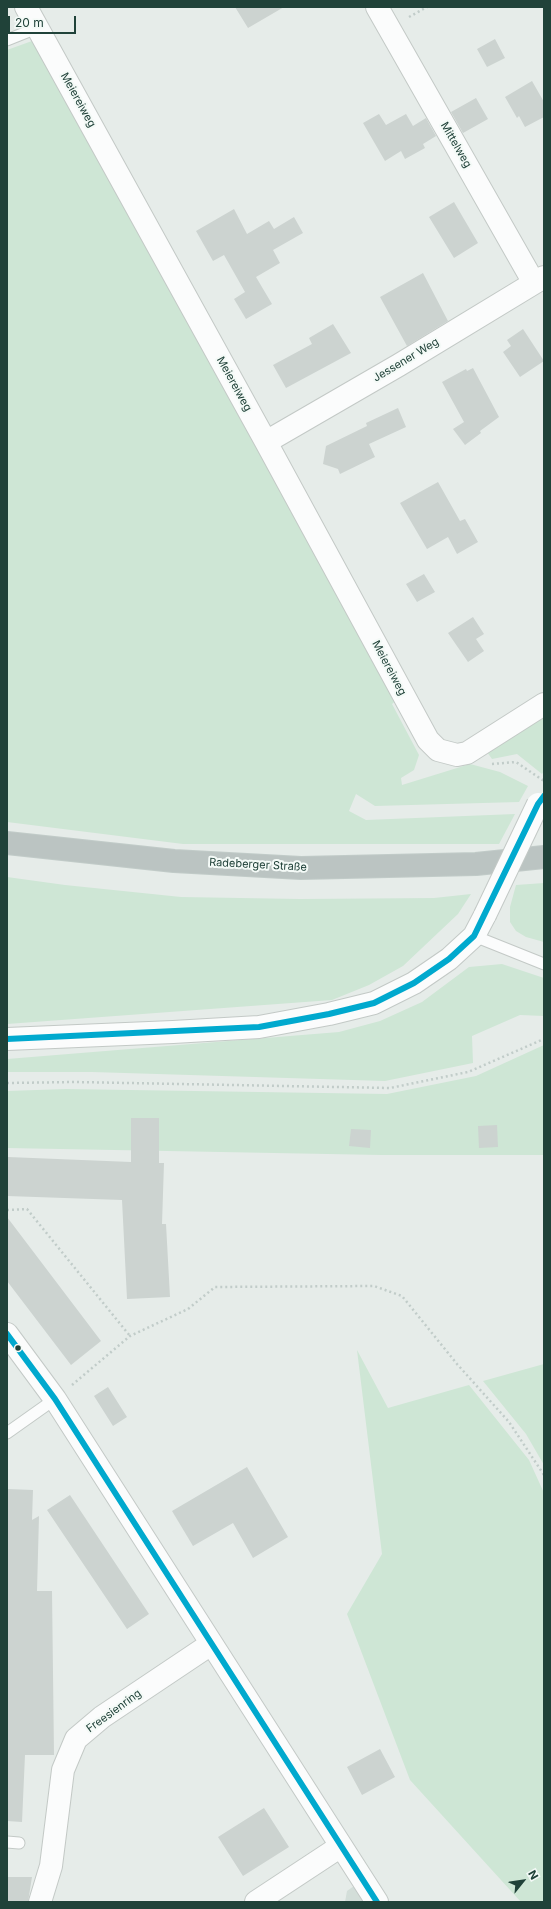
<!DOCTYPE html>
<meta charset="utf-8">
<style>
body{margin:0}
#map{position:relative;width:551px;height:1909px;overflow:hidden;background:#e6ece9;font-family:Inter,sans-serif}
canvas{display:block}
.frame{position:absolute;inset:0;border:8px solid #204239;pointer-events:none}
.north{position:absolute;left:503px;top:1861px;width:40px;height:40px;-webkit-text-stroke:3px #f4faf7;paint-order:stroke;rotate:60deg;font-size:11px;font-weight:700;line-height:16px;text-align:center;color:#204239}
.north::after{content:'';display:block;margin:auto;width:14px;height:18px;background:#204239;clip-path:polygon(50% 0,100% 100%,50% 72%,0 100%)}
.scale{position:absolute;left:8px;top:16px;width:68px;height:18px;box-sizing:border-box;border:2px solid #204239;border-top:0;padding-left:5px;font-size:12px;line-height:14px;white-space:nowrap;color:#204239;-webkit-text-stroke:3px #f4faf7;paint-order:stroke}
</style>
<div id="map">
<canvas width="551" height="1909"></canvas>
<div class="frame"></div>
<div class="north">N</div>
<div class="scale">20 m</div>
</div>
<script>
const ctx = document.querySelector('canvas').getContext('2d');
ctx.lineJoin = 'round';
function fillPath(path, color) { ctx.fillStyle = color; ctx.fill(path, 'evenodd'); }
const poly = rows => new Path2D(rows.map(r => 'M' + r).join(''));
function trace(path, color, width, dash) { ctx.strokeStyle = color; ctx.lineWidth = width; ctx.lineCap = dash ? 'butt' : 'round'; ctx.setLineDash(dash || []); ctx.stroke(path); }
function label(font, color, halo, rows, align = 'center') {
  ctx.font = font + ' Inter,sans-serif'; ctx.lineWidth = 4; ctx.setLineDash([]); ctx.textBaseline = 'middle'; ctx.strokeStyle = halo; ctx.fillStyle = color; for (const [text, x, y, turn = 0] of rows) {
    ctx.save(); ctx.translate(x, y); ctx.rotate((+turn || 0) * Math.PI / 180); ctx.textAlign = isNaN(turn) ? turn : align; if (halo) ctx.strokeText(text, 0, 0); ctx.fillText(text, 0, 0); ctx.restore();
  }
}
const built = poly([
 [354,1886,365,1902,345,1902,347,1891]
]);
const green = poly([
 [32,41,398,699,392,704,419,755,414,770,401,778,402,785,470,764,500,772,528,786,519,802,375,806,356,794,349,811,366,820,515,814,499,844,183,844,7,822,7,50],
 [544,713,544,771,542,774,517,754,492,759,487,752],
 [7,877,65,885,181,897,300,899,434,898,471,894,458,914,403,966,369,985,332,1000,7,1024],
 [544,883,544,942,526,937,516,931,510,922,510,907,516,885],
 [502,964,544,978,544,1016,520,1015,472,1036,473,1063,385,1081,92,1072,7,1072,7,1059,339,1032,380,1021,422,1002,469,967],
 [544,1045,544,1155,381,1155,7,1148,7,1091,66,1089,387,1094,476,1076],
 [357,1350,388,1408,469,1385,529,1460,544,1493,544,1902,521,1902,410,1780,347,1614,382,1554],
 [544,1364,544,1465,526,1434,483,1381]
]);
const building = poly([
 [235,7,284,7,248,28],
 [495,39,505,58,487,67,477,49],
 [532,81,544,102,544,117,525,127,519,116,517,118,505,97],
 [476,98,488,119,463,133,451,112],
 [379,114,386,125,406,114,413,126,426,118,436,136,423,144,425,148,405,159,401,151,385,161,363,123],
 [454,202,478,243,454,258,429,217],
 [234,209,247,234,269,221,274,229,294,217,303,233,273,250,280,263,256,277,272,304,246,319,234,299,245,292,224,255,213,261,196,231],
 [423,273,448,321,407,346,380,297],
 [333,324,351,353,286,388,273,365,312,344,309,338],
 [523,329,544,361,520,377,503,352,511,346,507,340],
 [473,368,499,417,480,431,481,433,465,445,453,429,464,422,442,382,466,369,467,371],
 [398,408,406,427,369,444,375,457,340,474,338,469,323,464,326,446,367,426,366,423],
 [438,482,460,521,465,519,478,542,457,554,448,537,427,549,400,503],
 [424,574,435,592,417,602,406,584],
 [473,617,484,634,476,639,484,651,468,662,448,633],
 [131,1118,159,1118,159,1163,164,1163,162,1224,166,1224,170,1297,127,1299,122,1200,7,1196,8,1157,131,1162],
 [497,1125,498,1147,479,1148,478,1126],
 [351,1129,371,1130,370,1148,349,1146],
 [7,1217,101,1341,71,1365,7,1281],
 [108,1387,127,1417,113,1426,94,1396],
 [247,1467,288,1537,253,1558,233,1523,193,1546,172,1511],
 [7,1489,33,1490,32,1520,39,1516,37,1591,52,1591,54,1755,25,1755,22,1822,7,1821],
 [70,1495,149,1614,127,1629,47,1510],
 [380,1749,395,1777,362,1795,347,1767],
 [264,1808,289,1847,243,1876,218,1837],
 [7,1877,32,1877,28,1902,7,1902]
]);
const path = poly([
 [409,17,427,7],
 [492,764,516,762,544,781],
 [7,1083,75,1082,390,1088,468,1072,544,1039],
 [7,1210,27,1209,130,1336],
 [72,1385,130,1336,188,1309,215,1287,374,1286,402,1296,457,1364,509,1422,544,1475]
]);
const lane = poly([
 [7,40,37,28],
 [474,936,544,964],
 [7,1433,55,1399],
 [7,1842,19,1843]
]);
const street = poly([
 [26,7,266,442,428,740,438,750,457,755,467,753,544,704],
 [377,7,534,283],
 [266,442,399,365,544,277],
 [7,1039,173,1032,259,1027,329,1014,374,1003,414,983,449,959,474,936,485,915],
 [7,1334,55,1399,377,1902],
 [40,1902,51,1866,63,1770,76,1739,102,1717,211,1644],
 [256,1902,341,1846]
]);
const highway = poly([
 [7,843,174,861,301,868,476,864,544,857]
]);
const streetBridge = poly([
 [485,915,538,804]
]);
const bus1 = poly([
 [7,1039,259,1027,329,1014,374,1003,414,983,449,959,474,936,538,804,544,796],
 [7,1334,55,1399,377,1902]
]);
const markers = [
 [18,1348,3.5,"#204239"]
];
const streetNames = [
 ["Meiereiweg",78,100,61],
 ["Mittelweg",456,145,60],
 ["Jessener Weg",406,360,-31],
 ["Meiereiweg",234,384,61],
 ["Meiereiweg",389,668,62],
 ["Radeberger Straße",258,865,3],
 ["Freesienring",114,1711,-36]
];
fillPath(built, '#d3ded9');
fillPath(green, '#cee6d5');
fillPath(building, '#ccd3d0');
trace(lane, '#c3c9c6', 13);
trace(street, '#c3c9c6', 24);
trace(highway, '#c1cbc8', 24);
trace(path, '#c1ccc9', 2.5, [2, 3]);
trace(lane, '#fbfcfc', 11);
trace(street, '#fbfcfc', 22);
trace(highway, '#bbc4c2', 22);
trace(streetBridge, '#c3c9c6', 24, []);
trace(streetBridge, '#fbfcfc', 22);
trace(bus1, '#00a9ce', 6);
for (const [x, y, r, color] of markers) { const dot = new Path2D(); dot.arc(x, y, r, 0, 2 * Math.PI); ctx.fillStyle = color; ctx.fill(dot); trace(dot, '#f4faf7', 1.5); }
label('11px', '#204239', '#f4faf7', streetNames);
</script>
